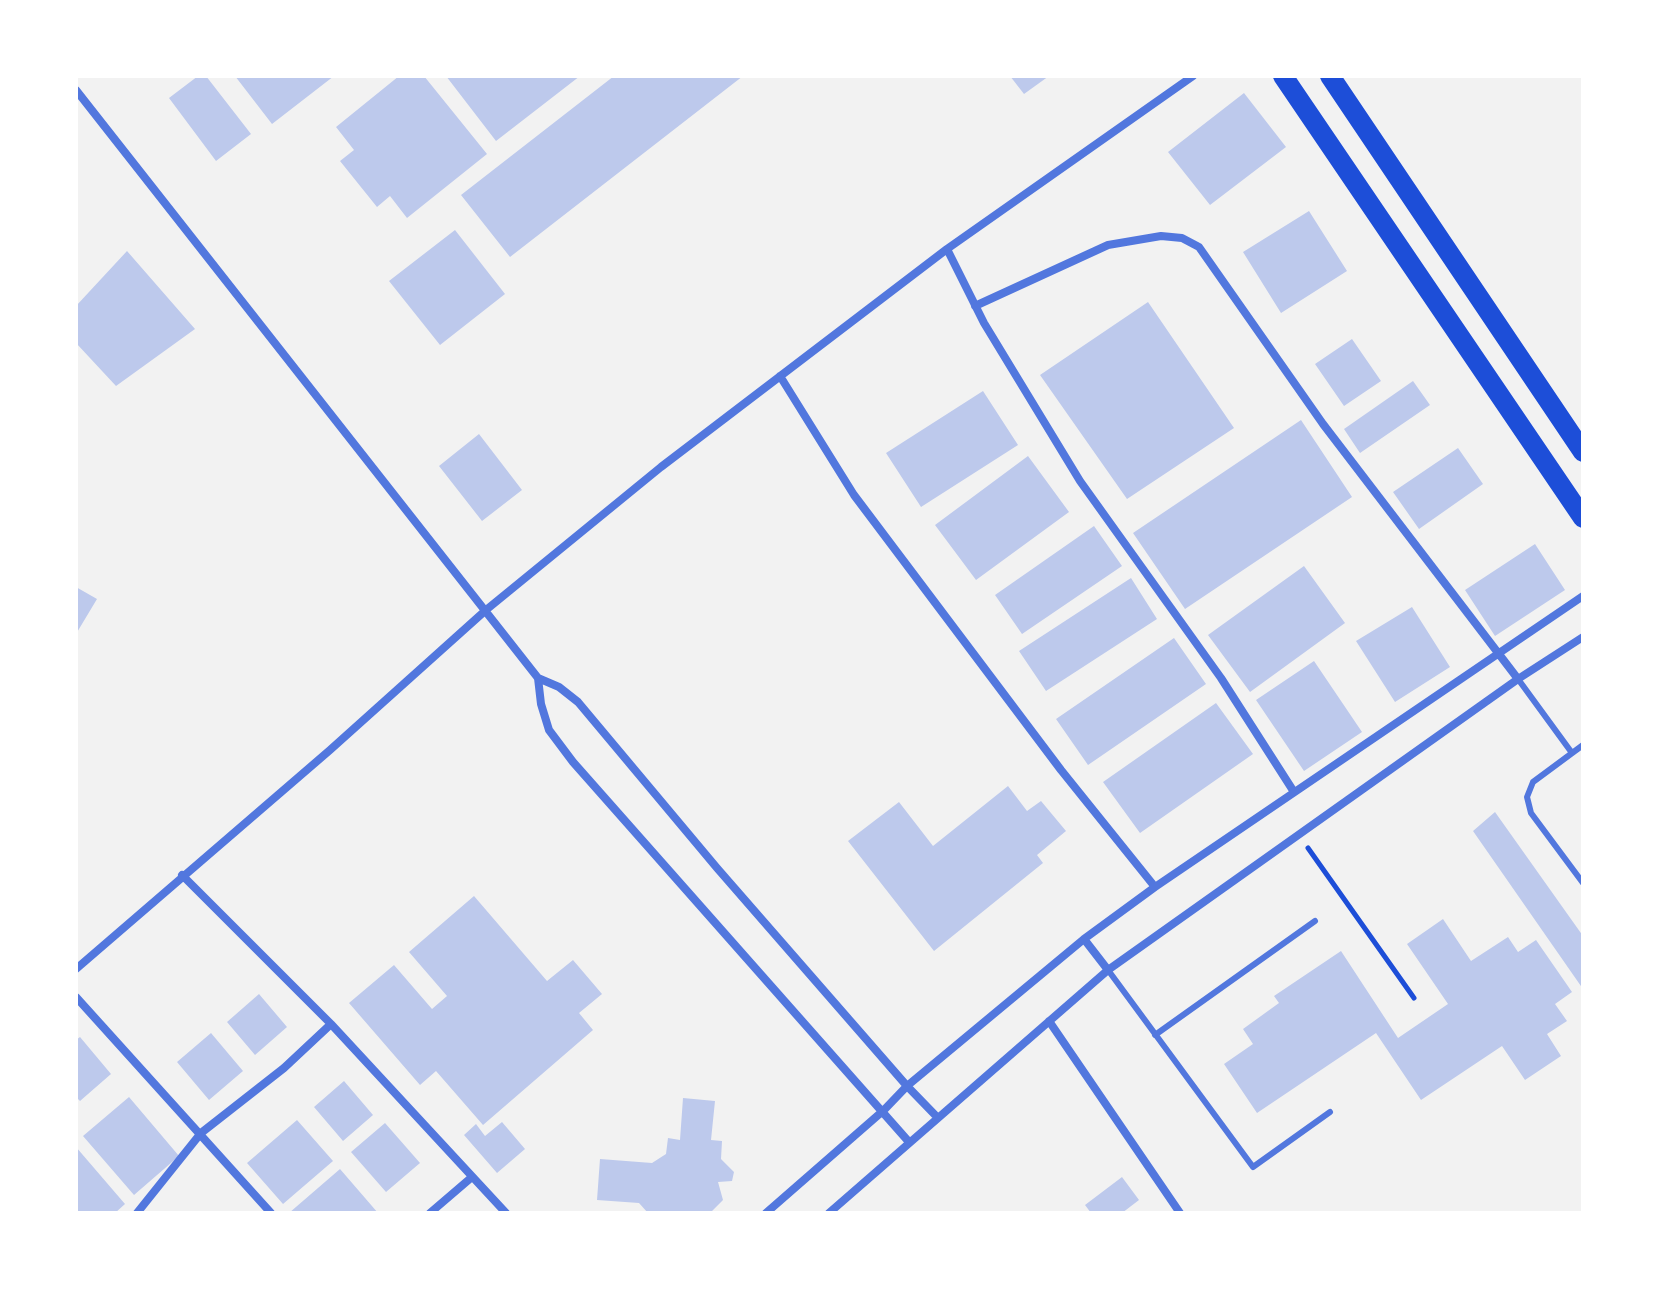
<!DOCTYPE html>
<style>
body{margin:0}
#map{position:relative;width:1659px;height:1289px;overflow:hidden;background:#f2f2f2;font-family:Lato,sans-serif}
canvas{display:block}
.frame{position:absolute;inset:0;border:78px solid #fff;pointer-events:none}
</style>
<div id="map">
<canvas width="1659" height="1289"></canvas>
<div class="frame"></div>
</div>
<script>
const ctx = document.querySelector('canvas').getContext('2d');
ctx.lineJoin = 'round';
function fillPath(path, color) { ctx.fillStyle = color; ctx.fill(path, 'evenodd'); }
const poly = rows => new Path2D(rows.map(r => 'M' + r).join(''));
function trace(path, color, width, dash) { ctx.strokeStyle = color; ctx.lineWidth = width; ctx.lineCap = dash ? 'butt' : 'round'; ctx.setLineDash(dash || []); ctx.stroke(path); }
const building = poly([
 [198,76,206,76,251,134,216,161,169,98],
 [235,76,334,76,272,124],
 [399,76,424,76,487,154,407,218,390,196,377,207,340,161,354,150,336,127],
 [446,76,580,76,496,141],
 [614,76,743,76,510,257,461,195],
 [1010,76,1049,76,1024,94],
 [1244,93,1286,147,1210,205,1168,152],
 [1309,211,1347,271,1281,313,1243,252],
 [455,230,505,294,440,345,389,281],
 [127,251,195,329,116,386,76,343,76,306],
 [1148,302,1234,428,1127,499,1040,375],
 [1352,339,1381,381,1344,406,1315,364],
 [1413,381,1430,405,1360,453,1344,429],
 [983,391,1018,445,921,507,886,453],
 [1301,420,1352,497,1185,609,1133,533],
 [479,434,522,490,482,521,439,466],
 [1458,448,1483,484,1419,529,1393,492],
 [1028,456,1069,512,976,580,935,525],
 [1094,526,1122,566,1022,634,995,595],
 [1535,544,1565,590,1495,636,1465,590],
 [1304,566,1345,623,1250,692,1208,635],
 [1131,578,1157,619,1046,691,1019,651],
 [76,587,97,599,76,634],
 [1412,607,1450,667,1395,702,1356,641],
 [1174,638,1206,684,1088,765,1056,719],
 [1314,661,1362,732,1304,771,1256,700],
 [1216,703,1253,754,1140,833,1103,782],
 [1008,786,1027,811,1041,801,1066,831,1037,855,1043,863,934,951,848,841,899,802,933,846],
 [1495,812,1583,936,1583,989,1473,831],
 [474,896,547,981,573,960,602,994,579,1013,593,1030,483,1125,436,1071,420,1085,349,1003,394,965,432,1009,447,996,409,952],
 [1443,919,1471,961,1508,937,1518,952,1536,940,1572,992,1555,1004,1567,1021,1547,1034,1561,1056,1525,1080,1502,1046,1421,1100,1376,1033,1257,1113,1224,1064,1253,1044,1243,1029,1279,1003,1274,996,1341,951,1398,1038,1448,1004,1407,944],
 [259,994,287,1027,255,1055,227,1022],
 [211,1033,243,1071,209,1100,177,1062],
 [80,1037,111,1074,80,1101,76,1097,76,1040],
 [344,1081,373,1115,343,1141,314,1107],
 [129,1097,179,1156,134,1195,83,1136],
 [683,1098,715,1101,711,1140,722,1141,721,1159,734,1172,732,1181,718,1182,723,1200,710,1213,648,1213,639,1203,597,1200,600,1159,652,1163,666,1154,668,1138,680,1140],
 [297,1120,333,1161,283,1204,247,1163],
 [502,1122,525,1149,497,1173,464,1135,476,1124,485,1136],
 [385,1123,420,1163,386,1192,351,1152],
 [76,1147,125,1204,115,1213,80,1213,76,1209],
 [340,1169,378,1213,289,1213],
 [1122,1177,1139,1200,1122,1213,1091,1213,1085,1205]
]);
const path = poly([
 [1308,848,1414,998]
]);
const service = poly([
 [1518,679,1572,753],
 [1583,745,1533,782,1527,797,1531,813,1583,883],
 [1108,970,1253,1167,1330,1112],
 [1155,1035,1315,921]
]);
const minor = poly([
 [76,90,538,678,541,704,549,730,573,762,909,1142],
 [947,249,984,323,1080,481,1221,678,1294,792],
 [975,306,1108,245,1161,236,1182,238,1199,247,1323,424,1518,679],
 [780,376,854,495,1061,770,1155,887],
 [538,678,559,687,578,702,717,868,907,1086,938,1118],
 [182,875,331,1024,506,1213],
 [1084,939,1108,970],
 [76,969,330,750,486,610,661,467,947,249,1193,76],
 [76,997,271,1213],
 [1049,1021,1180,1213],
 [137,1213,201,1133,284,1068,331,1024],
 [430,1213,472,1177],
 [766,1213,884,1110,907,1086,1084,939,1155,887,1583,596],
 [829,1213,1108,970,1518,679,1583,637]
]);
const primary = poly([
 [1283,76,1583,518],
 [1330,76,1583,452]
]);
fillPath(building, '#bdc9ec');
trace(path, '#1d4ed8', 5);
trace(service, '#5277de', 6);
trace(minor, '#5277de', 8);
trace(primary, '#1d4ed8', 20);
</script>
